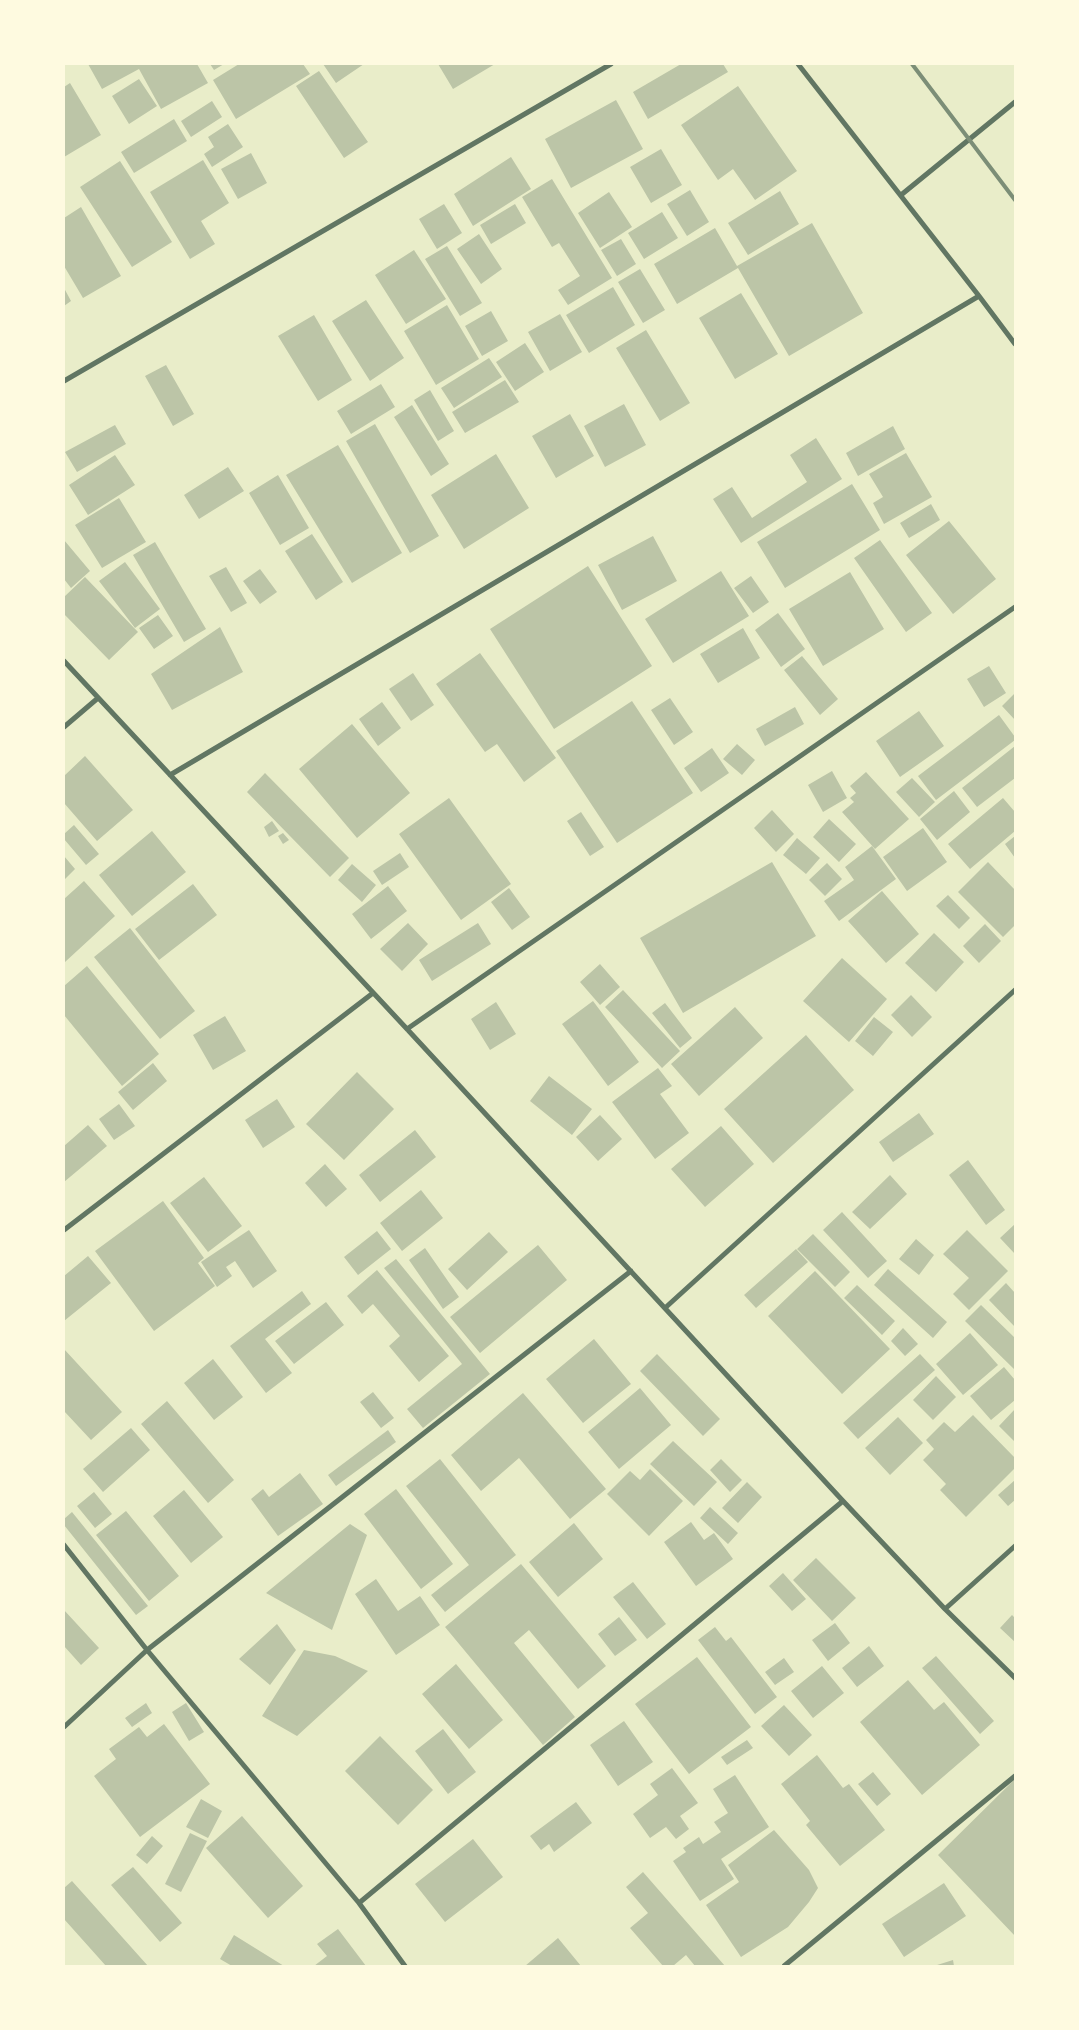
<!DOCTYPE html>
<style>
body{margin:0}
#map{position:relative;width:1079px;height:2030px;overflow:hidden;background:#e9edc9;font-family:"Times New Roman",serif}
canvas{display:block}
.frame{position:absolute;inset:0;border:65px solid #fefae0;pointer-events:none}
</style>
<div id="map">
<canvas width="1079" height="2030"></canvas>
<div class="frame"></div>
</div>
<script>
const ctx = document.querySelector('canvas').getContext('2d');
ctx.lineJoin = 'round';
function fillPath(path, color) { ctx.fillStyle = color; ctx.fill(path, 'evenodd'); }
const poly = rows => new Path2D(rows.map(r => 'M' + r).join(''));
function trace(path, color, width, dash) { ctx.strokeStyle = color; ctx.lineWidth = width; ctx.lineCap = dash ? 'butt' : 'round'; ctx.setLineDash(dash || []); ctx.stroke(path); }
const building = poly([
 [88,64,197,64,208,83,161,109,139,69,102,89],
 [210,64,224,64,214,70],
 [239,64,303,64,310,74,236,119,213,80],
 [323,64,364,64,336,83],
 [438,64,495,64,453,89],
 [681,64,723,64,728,72,648,119,633,92],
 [319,71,368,142,344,158,296,86],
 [139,79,157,106,129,124,112,96],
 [70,83,101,135,64,157,64,87],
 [738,86,797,171,755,200,733,169,718,180,681,125],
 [616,100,643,149,571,188,545,139],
 [212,101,222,117,191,137,181,121],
 [174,119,187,141,134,173,121,152],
 [228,124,243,147,212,167,204,154,214,147,208,137],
 [661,149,682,185,651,203,630,167],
 [251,153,267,183,238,199,221,169],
 [511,157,531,189,473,226,454,194],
 [203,160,229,203,201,221,215,244,190,259,150,192],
 [120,161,172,242,132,267,80,187],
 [552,179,612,278,568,305,558,290,580,276,559,243,552,247,522,197],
 [690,190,709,222,687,236,667,204],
 [780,191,799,224,748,255,728,223],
 [609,192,632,227,600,248,578,213],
 [444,204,462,233,437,249,419,219],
 [515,204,526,223,491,244,480,225],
 [81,207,121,276,83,298,64,266,64,218],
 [662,212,678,238,644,259,628,233],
 [812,223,863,313,789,356,738,268,677,304,654,264,715,228,737,266],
 [479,234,502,269,481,284,457,249],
 [621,239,636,264,617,276,601,250],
 [447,246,482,303,460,316,425,259],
 [414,250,446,299,406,324,375,275],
 [640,269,665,310,643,323,618,282],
 [613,287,635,325,589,353,566,315],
 [64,288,71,301,64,306],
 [741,293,778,354,735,379,699,318],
 [366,300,404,358,370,381,332,321],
 [447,305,479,359,436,385,404,331],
 [491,311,508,341,482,356,465,326],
 [560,314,582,352,550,371,528,332],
 [314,315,352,380,318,401,278,336],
 [646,330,690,403,660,421,616,348],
 [525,343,544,372,515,391,496,362],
 [489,358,502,377,454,408,441,388],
 [166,365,194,414,173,426,145,376],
 [505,380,519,402,465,433,452,412],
 [381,384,395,407,351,434,337,411],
 [430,390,454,431,438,441,414,400],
 [624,404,646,445,605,467,584,426],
 [412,405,449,464,431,476,394,417],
 [570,414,594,456,556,478,532,436],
 [375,424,439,536,410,553,346,441],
 [115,425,126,444,77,472,65,452],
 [893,426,905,449,858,476,846,453],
 [816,438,842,479,741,543,713,499,732,487,752,518,807,482,790,455],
 [338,445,402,553,352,583,286,475],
 [906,453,932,497,884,524,873,503,883,497,869,474],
 [496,454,529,508,464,549,431,495],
 [115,455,135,485,88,515,69,485],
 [228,467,244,491,199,519,184,495],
 [278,475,309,528,280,545,249,493],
 [852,484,880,530,785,588,757,542],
 [119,498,146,542,102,568,75,525],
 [931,504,940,520,909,538,900,523],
 [949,521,996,579,953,614,906,555],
 [312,534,343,582,316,600,285,551],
 [653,536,677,581,622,610,598,565],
 [64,540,90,571,71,588,64,579],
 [880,540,932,613,906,632,854,558],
 [155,542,206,629,184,642,133,555],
 [125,562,160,609,135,628,99,581],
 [588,566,652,666,554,729,490,629],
 [226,567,247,603,231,612,209,576],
 [260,569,277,592,260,604,243,581],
 [721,571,749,616,673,663,645,619],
 [850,572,884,629,823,666,789,609],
 [751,576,769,602,753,613,734,588],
 [85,577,138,632,109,660,64,614,64,597],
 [778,613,805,649,781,667,755,630],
 [158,615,173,636,154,649,139,628],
 [220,627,243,672,172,710,151,674],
 [743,628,760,658,718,683,700,654],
 [480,653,556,758,524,782,497,744,485,752,436,684],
 [802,656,838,699,820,715,784,670],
 [989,666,1006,693,984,707,967,679],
 [413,673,434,705,411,721,389,689],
 [1015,693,1015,720,1002,706],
 [670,698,693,732,674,745,651,710],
 [632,701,693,793,617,843,556,751],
 [382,702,401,728,378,746,359,719],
 [795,707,804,724,765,746,756,729],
 [919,711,944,746,900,777,876,741],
 [999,715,1015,737,1015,740,936,800,918,776],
 [352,724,410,793,357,838,299,769],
 [737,744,755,760,742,775,723,759],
 [1015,746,1015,778,977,807,962,788],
 [712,748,729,773,701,792,684,768],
 [85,756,133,810,97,841,64,803,64,776],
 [832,771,847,798,823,812,808,785],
 [866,772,909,819,875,849,842,812,854,802,850,798,856,793,850,786],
 [265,773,349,858,330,877,247,792],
 [912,778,935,802,919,817,896,792],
 [954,791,970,812,937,840,920,819],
 [449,798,511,884,461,920,399,834],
 [1003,798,1015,812,1015,831,970,869,948,844],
 [772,810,794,834,776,852,754,828],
 [581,812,604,847,590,856,567,821],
 [829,819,856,844,839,862,813,837],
 [272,821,279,831,269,837,264,827],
 [74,825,99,854,86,865,64,839,64,834],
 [923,828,947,862,907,891,883,857],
 [152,831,186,872,132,916,99,875],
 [283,833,289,840,283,844,278,836],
 [1015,836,1015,858,1005,844],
 [797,838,820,858,806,874,783,855],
 [872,846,896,879,839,921,824,901,854,880,845,867],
 [400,853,409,867,382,885,373,871],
 [64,856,75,869,64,880],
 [772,862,816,936,683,1013,640,938],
 [988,862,1015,890,1015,925,1003,937,958,892],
 [827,863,842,879,825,896,809,880],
 [352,864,376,885,362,902,338,880],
 [84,881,115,916,65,962,64,899],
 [193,884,217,915,159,960,135,929],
 [388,886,407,911,371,939,352,914],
 [509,888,530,917,512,930,491,902],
 [882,891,919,934,886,963,848,921],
 [948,895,970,918,959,929,936,906],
 [408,923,428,944,402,971,380,949],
 [478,923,491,944,432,981,419,960],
 [985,924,1001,941,979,963,963,946],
 [130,928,195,1011,160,1039,94,957],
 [934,933,964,962,936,992,905,963],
 [842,958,887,999,849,1042,803,1001],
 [600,964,620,987,600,1005,580,982],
 [87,966,159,1054,122,1086,64,1015,64,986],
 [623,990,680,1051,662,1068,605,1007],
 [911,995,932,1017,912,1037,891,1015],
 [593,1001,639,1062,608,1086,562,1024],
 [496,1002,516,1034,490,1050,471,1019],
 [665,1003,692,1038,680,1048,652,1013],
 [735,1007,763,1038,699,1096,671,1064],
 [225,1016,246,1051,213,1070,193,1035],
 [874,1017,893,1032,873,1056,855,1041],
 [806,1035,854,1090,773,1163,724,1109],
 [153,1063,167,1081,133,1110,118,1092],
 [658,1068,672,1086,660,1094,689,1133,655,1159,612,1102],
 [357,1072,394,1109,344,1160,306,1124],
 [549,1076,592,1109,572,1135,530,1101],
 [277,1099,295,1127,263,1148,245,1120],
 [119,1104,135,1126,114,1140,99,1119],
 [919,1113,934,1134,893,1162,879,1142],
 [600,1115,622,1139,598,1161,576,1137],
 [88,1125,107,1146,64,1182,64,1146],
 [721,1126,754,1164,705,1207,671,1169],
 [415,1130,436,1157,380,1202,359,1175],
 [968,1160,1005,1210,986,1225,949,1175],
 [325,1164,347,1189,326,1207,305,1183],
 [890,1175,907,1194,870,1229,852,1212],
 [204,1177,242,1226,208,1252,170,1203],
 [421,1190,443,1218,402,1251,380,1223],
 [163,1201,204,1258,198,1263,215,1286,154,1331,95,1251],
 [842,1212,887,1261,868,1278,823,1230],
 [1015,1224,1015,1254,1000,1238],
 [249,1230,277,1271,253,1288,235,1261,226,1267,232,1276,217,1287,201,1262],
 [967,1230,1008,1271,969,1310,953,1294,969,1278,943,1254],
 [377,1231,391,1249,358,1275,344,1257],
 [489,1232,508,1252,467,1290,448,1269],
 [813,1234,850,1272,835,1287,797,1249],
 [916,1239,934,1255,919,1275,899,1259],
 [538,1245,567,1280,480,1353,450,1317],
 [425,1248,459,1297,443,1309,409,1260],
 [796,1249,808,1262,756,1308,744,1295],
 [88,1256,111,1283,64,1321,64,1276],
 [396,1259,490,1374,423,1428,407,1409,462,1364,384,1268],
 [888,1269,947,1322,933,1338,874,1285],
 [377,1270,449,1356,419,1382,389,1346,400,1336,373,1304,362,1314,347,1296],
 [815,1271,890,1349,842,1394,768,1316],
 [1006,1283,1015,1293,1015,1327,989,1300],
 [857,1285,895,1321,882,1335,844,1298],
 [302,1291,311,1304,265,1339,292,1373,266,1393,230,1346],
 [326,1302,344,1325,294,1364,275,1341],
 [981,1305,1015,1338,1015,1370,965,1321],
 [903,1328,918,1344,905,1356,891,1341],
 [970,1333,998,1365,963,1395,936,1364],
 [594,1339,631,1384,583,1423,546,1379],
 [64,1349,122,1412,91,1440,64,1411],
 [657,1354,720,1419,703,1436,640,1371],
 [920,1354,935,1370,858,1439,843,1423],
 [213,1359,243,1397,214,1420,184,1383],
 [1004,1367,1015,1380,1015,1400,991,1420,970,1396],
 [936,1376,956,1397,933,1420,913,1400],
 [640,1388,671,1425,619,1469,588,1432],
 [373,1392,394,1418,381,1428,360,1402],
 [523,1393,606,1489,570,1519,519,1458,481,1491,451,1455],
 [167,1401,234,1480,208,1503,141,1424],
 [1015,1409,1015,1440,1014,1441,999,1426],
 [973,1415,1015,1458,1015,1468,966,1517,940,1490,946,1484,923,1460,934,1449,926,1440,944,1422,955,1432],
 [898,1417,923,1443,890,1475,865,1448],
 [131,1428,150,1450,103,1492,83,1469],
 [388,1430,396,1442,336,1486,328,1475],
 [673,1441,717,1482,694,1506,650,1464],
 [440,1459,516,1555,445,1612,431,1595,469,1565,406,1486],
 [721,1459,742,1480,730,1492,710,1470],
 [650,1469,683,1501,649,1536,607,1494,630,1471,640,1480],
 [300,1473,323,1504,278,1536,251,1499,263,1489,269,1497],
 [1015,1480,1015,1500,1008,1506,998,1495],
 [747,1482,762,1497,738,1523,722,1508],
 [396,1489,453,1564,421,1589,364,1514],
 [184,1490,223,1537,191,1563,153,1516],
 [94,1492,112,1514,95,1528,77,1506],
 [710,1507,738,1533,728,1544,700,1518],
 [126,1511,179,1576,149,1601,96,1535],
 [72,1512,148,1606,136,1615,64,1525,64,1519],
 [691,1522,704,1540,714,1533,733,1559,696,1586,664,1542],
 [574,1523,603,1559,558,1597,529,1562],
 [350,1524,367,1535,332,1630,266,1593],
 [816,1558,856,1598,832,1621,793,1580],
 [521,1564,606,1666,578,1689,529,1630,514,1643,575,1717,543,1745,445,1627],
 [783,1573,806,1599,792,1611,769,1586],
 [376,1579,398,1611,420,1596,440,1625,396,1655,355,1594],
 [633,1582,666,1624,647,1639,613,1597],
 [64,1610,99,1648,81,1665,64,1646],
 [1012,1615,1015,1618,1015,1642,1000,1628],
 [619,1617,637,1640,615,1656,598,1634],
 [835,1623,850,1643,828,1661,812,1640],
 [277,1624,296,1650,270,1685,239,1659],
 [715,1627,726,1641,731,1637,777,1697,755,1714,698,1640],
 [869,1646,884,1666,857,1687,842,1668],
 [304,1650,335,1656,368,1671,297,1736,262,1716],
 [936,1656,994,1721,980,1734,922,1668],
 [697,1657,751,1727,689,1774,635,1704],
 [784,1658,794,1672,775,1685,765,1672],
 [456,1664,503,1720,469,1749,422,1694],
 [822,1666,844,1693,813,1718,791,1691],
 [908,1680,934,1710,944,1702,980,1745,922,1795,860,1722],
 [146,1703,152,1713,132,1727,125,1718],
 [186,1703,204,1732,189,1741,172,1712],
 [784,1705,812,1735,789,1756,761,1726],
 [624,1721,653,1762,618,1786,590,1745],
 [164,1724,210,1784,140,1837,94,1776,116,1759,109,1749,139,1727,147,1737],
 [443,1729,476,1772,448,1794,415,1751],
 [380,1736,433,1790,398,1825,345,1771],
 [747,1740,753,1748,727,1765,721,1757],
 [817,1755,843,1788,849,1784,885,1830,840,1866,806,1825,810,1821,781,1784],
 [672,1768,698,1803,680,1816,689,1829,676,1839,666,1827,650,1838,633,1814,658,1795,650,1784],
 [873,1772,891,1794,877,1806,858,1784],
 [735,1775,769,1827,721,1859,734,1879,700,1901,673,1861,686,1852,683,1848,699,1837,703,1844,721,1832,714,1822,728,1813,713,1789],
 [1015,1779,1015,1936,938,1855],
 [201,1799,222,1811,208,1838,186,1827],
 [576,1802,592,1823,554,1852,549,1844,541,1850,530,1836],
 [242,1816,303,1886,268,1918,206,1848],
 [774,1830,809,1870,818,1888,809,1902,788,1927,741,1957,706,1905,739,1882,728,1865],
 [190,1833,207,1841,181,1892,165,1884],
 [152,1836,163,1846,147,1864,136,1855],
 [473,1839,503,1877,445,1922,415,1884],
 [133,1867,182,1923,160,1942,111,1885],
 [643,1872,725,1966,695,1966,686,1955,673,1966,663,1966,630,1928,648,1913,626,1887],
 [72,1881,148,1966,106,1966,64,1919,64,1888],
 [944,1883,966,1916,904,1957,882,1924],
 [338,1929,366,1966,314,1966,327,1956,317,1944],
 [234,1935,284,1966,232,1966,220,1959],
 [558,1938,581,1966,525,1966],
 [953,1960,954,1966,934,1966]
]);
const minor = poly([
 [798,64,979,296,1015,344],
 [901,195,1015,102],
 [64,381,611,64],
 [64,661,407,1029,843,1501,945,1609,1015,1678],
 [64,727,98,698],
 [170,775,979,296],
 [407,1029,1015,607],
 [64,1230,373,993],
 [665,1308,1015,990],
 [64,1545,147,1650,359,1903,405,1966],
 [945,1609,1015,1546],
 [64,1727,147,1650,631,1271],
 [359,1903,843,1501],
 [784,1966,1015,1776]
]);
const rail = poly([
 [912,64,1015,200]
]);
fillPath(building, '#bcc5a7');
trace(minor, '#617663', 5);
trace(rail, '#7c8e77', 4);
</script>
